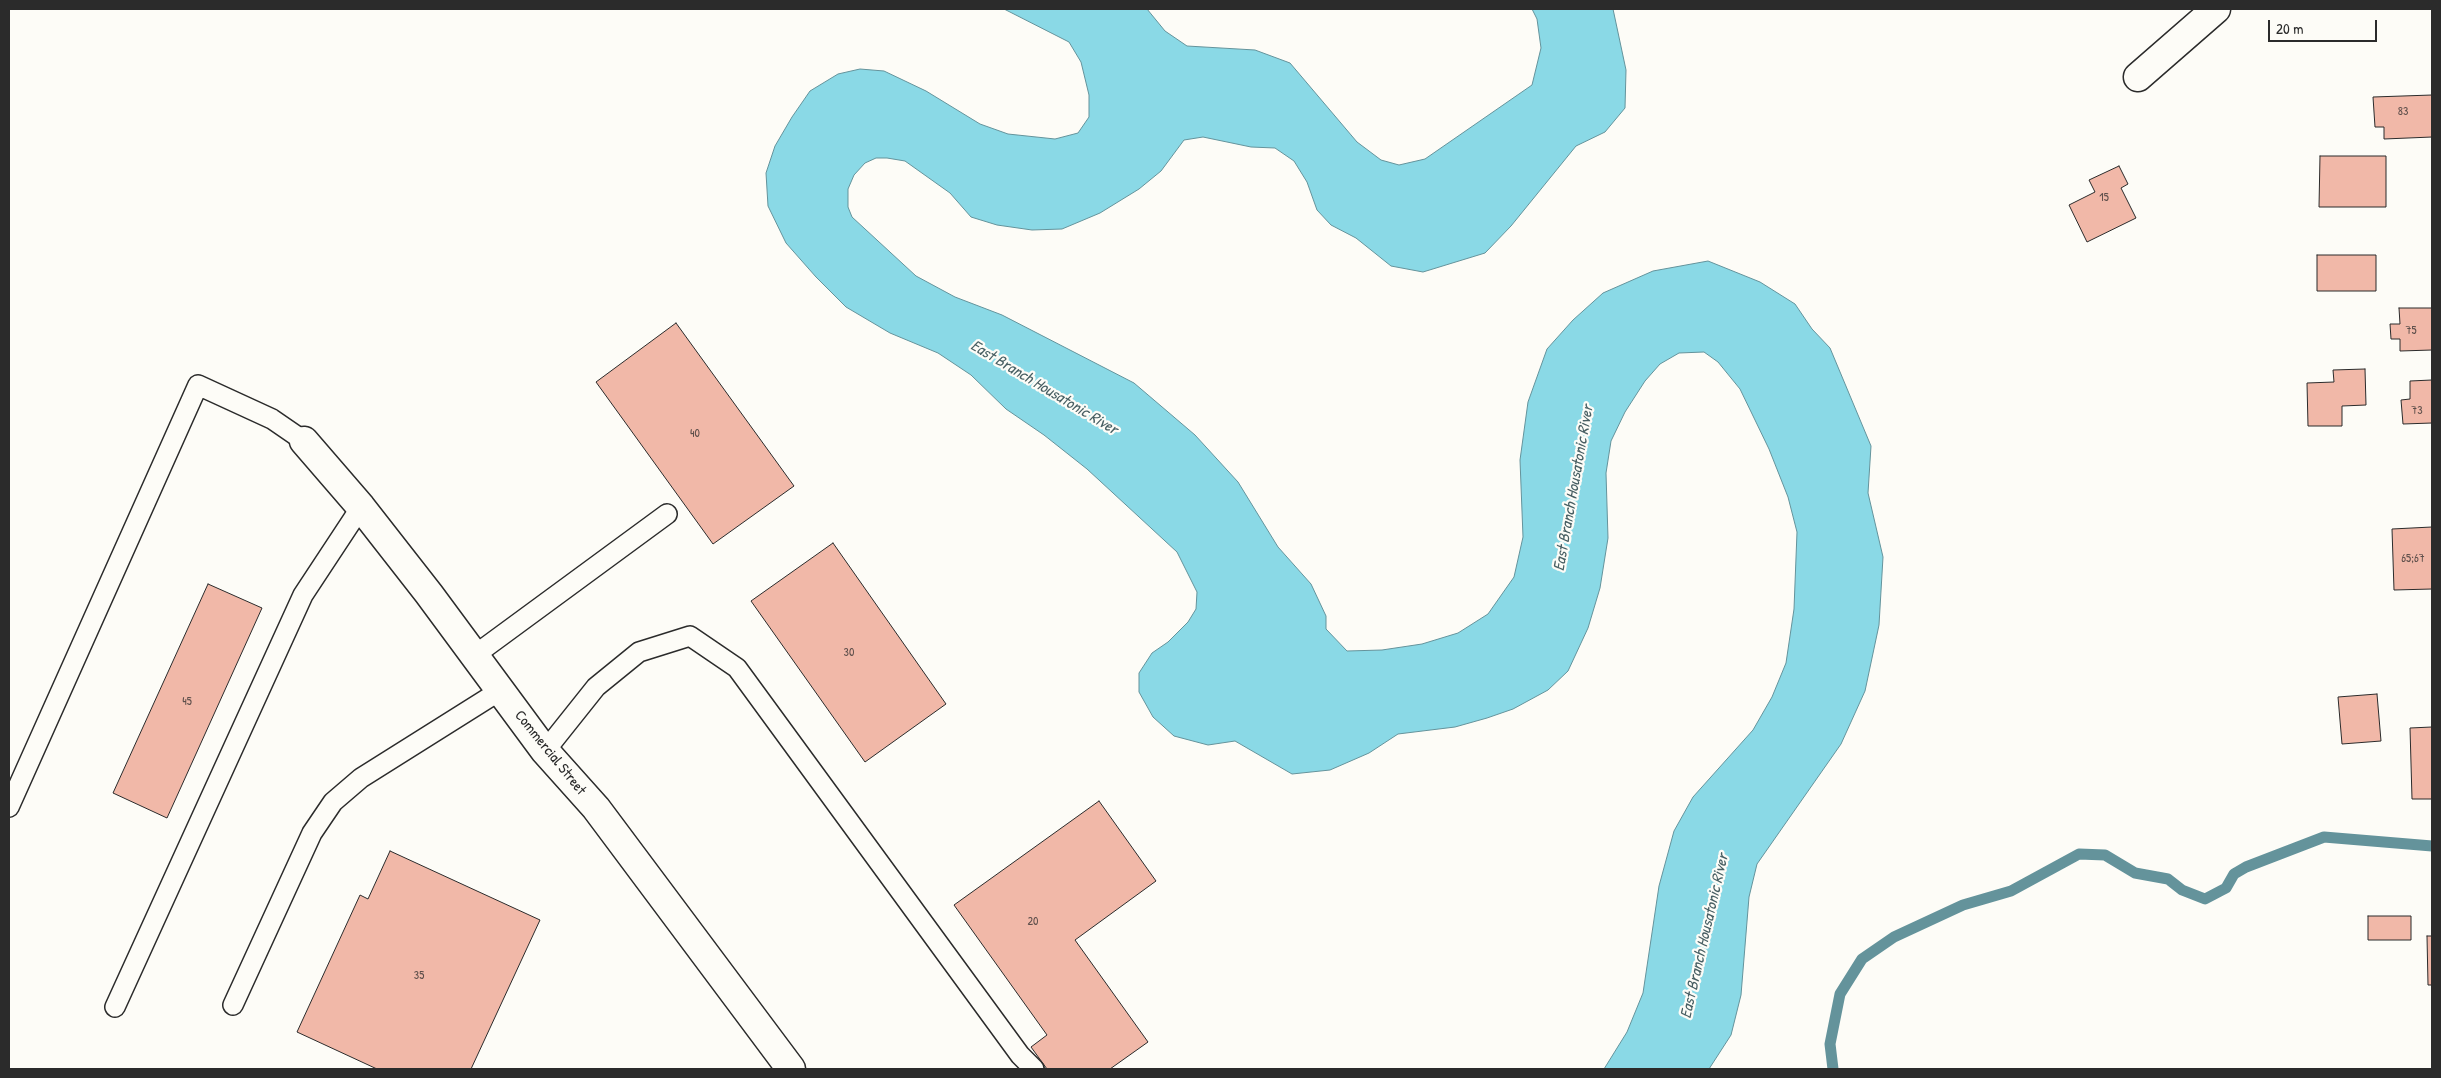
<!DOCTYPE html>
<style>
body{margin:0}
#map{position:relative;width:2441px;height:1078px;overflow:hidden;background:#fdfcf7;font-family:"Patrick Hand",sans-serif}
canvas{display:block}
.frame{position:absolute;inset:0;border:10px solid #2b2b2b;pointer-events:none}
.scale{position:absolute;left:2268px;top:20px;width:109px;height:22px;box-sizing:border-box;border:2px solid #2b2b2b;border-top:0;padding-left:6px;font-size:15px;line-height:18px;white-space:nowrap;color:#2b2b2b;-webkit-text-stroke:4px #fdfcf7;paint-order:stroke}
</style>
<div id="map">
<canvas width="2441" height="1078"></canvas>
<div class="frame"></div>
<div class="scale">20 m</div>
</div>
<script>
const ctx = document.querySelector('canvas').getContext('2d');
ctx.lineJoin = 'round';
function fillPath(path, color) { ctx.fillStyle = color; ctx.fill(path, 'evenodd'); }
const poly = rows => new Path2D(rows.map(r => 'M' + r).join(''));
function trace(path, color, width, dash) { ctx.strokeStyle = color; ctx.lineWidth = width; ctx.lineCap = dash ? 'butt' : 'round'; ctx.setLineDash(dash || []); ctx.stroke(path); }
function label(font, color, halo, rows, align = 'center') {
  ctx.font = font + ' "Patrick Hand",sans-serif'; ctx.lineWidth = 4.5; ctx.setLineDash([]); ctx.textBaseline = 'middle'; ctx.strokeStyle = halo; ctx.fillStyle = color; for (const [text, x, y, turn = 0] of rows) {
    ctx.save(); ctx.translate(x, y); ctx.rotate((+turn || 0) * Math.PI / 180); ctx.textAlign = isNaN(turn) ? turn : align; if (halo) ctx.strokeText(text, 0, 0); ctx.fillText(text, 0, 0); ctx.restore();
  }
}
const water = poly([
 [1004,9,1147,9,1165,31,1187,46,1255,50,1290,63,1357,142,1381,160,1399,165,1425,159,1532,85,1541,48,1537,19,1532,9,1613,9,1626,70,1625,108,1605,132,1576,146,1511,226,1485,253,1423,272,1391,266,1356,238,1331,225,1317,210,1307,182,1294,161,1275,148,1251,147,1203,137,1184,140,1161,171,1139,189,1100,213,1062,229,1032,230,997,225,971,217,950,193,905,161,887,158,876,158,865,163,854,175,848,189,848,207,852,217,916,276,955,297,1002,315,1134,383,1195,435,1238,482,1278,547,1311,584,1326,616,1326,629,1347,651,1382,650,1422,644,1458,633,1488,614,1514,577,1523,537,1520,460,1528,402,1547,349,1573,320,1603,293,1653,271,1708,261,1760,282,1795,304,1812,329,1830,348,1871,446,1868,493,1883,557,1879,625,1865,691,1841,744,1757,864,1749,897,1741,995,1731,1035,1709,1069,1604,1069,1627,1032,1643,993,1659,886,1674,831,1693,797,1753,730,1772,697,1786,663,1794,609,1797,532,1788,497,1769,449,1740,389,1718,362,1704,352,1679,353,1660,364,1645,381,1625,412,1611,441,1606,473,1608,538,1600,588,1588,628,1568,671,1548,690,1513,709,1487,718,1455,727,1398,734,1369,753,1330,770,1292,774,1235,741,1208,745,1174,736,1153,717,1139,692,1139,673,1152,653,1168,642,1188,622,1196,609,1197,592,1177,552,1087,469,1044,435,1006,409,971,375,938,353,890,333,846,307,816,277,786,243,768,206,766,173,775,146,792,117,810,91,838,74,860,69,884,71,926,91,980,124,1008,134,1055,139,1078,133,1089,117,1089,95,1081,62,1069,42,1004,9]
]);
const stream = poly([
 [1833,1069,1830,1044,1840,994,1862,959,1894,937,1963,905,2011,891,2079,854,2105,855,2135,873,2168,879,2182,890,2205,899,2226,888,2234,874,2246,867,2324,837,2432,846]
]);
const building = poly([
 [2432,95,2432,137,2384,139,2384,127,2375,127,2373,97,2432,95],
 [2320,156,2386,156,2386,207,2319,207,2320,156],
 [2119,166,2128,184,2121,188,2136,218,2087,242,2069,205,2095,192,2089,180,2119,166],
 [2317,255,2376,255,2376,291,2317,291,2317,255],
 [2399,308,2432,308,2432,350,2400,351,2400,339,2391,339,2390,324,2400,324,2399,308],
 [676,323,794,486,713,544,596,382,676,323],
 [2365,369,2366,405,2342,406,2342,426,2308,426,2307,383,2334,382,2333,370,2365,369],
 [2432,380,2432,423,2403,424,2401,400,2410,399,2410,381,2432,380],
 [2432,527,2432,589,2394,590,2392,529,2432,527],
 [833,543,946,704,865,762,751,601,833,543],
 [208,584,262,608,167,818,113,793,208,584],
 [2377,694,2381,741,2342,744,2338,697,2377,694],
 [2432,727,2432,799,2412,799,2410,728,2432,727],
 [1099,801,1156,881,1075,940,1148,1042,1110,1069,1047,1069,1031,1047,1047,1035,954,905,1099,801],
 [390,851,540,920,471,1069,377,1069,297,1032,360,895,368,899,390,851],
 [2368,916,2411,916,2411,940,2368,940,2368,916],
 [2427,936,2432,936,2432,985,2428,985,2427,936]
]);
const lane = poly([
 [475,655,667,514],
 [545,751,596,687,639,652,690,636,737,668,1020,1055,1034,1069],
 [9,807,198,385,272,419,304,441],
 [233,1005,312,833,333,802,361,778,501,690],
 [115,1007,303,595,361,507]
]);
const street = poly([
 [2138,77,2216,9],
 [304,441,361,507,429,594,545,751,596,808,791,1069]
]);
const numberNames = [
 ["83",2403,112],
 ["15",2104,198],
 ["75",2411,331],
 ["73",2417,411],
 ["40",695,434],
 ["65;67",2413,559],
 ["30",849,653],
 ["45",187,702],
 ["20",1033,922],
 ["35",419,976]
];
const streetNames = [
 ["Commercial Street",550,753,51]
];
const waterNames = [
 ["East Branch Housatonic River",1044,388,31],
 ["East Branch Housatonic River",1574,488,-80],
 ["East Branch Housatonic River",1705,936,-77]
];
fillPath(water, '#8ad9e6');
trace(water, '#64939b', 1);
trace(stream, '#64939b', 11);
fillPath(building, '#f1b8a8');
trace(building, '#2b2b2b', 1);
trace(lane, '#2b2b2b', 22);
trace(street, '#2b2b2b', 31);
trace(lane, '#fdfcf7', 19);
trace(street, '#fdfcf7', 28);
label('12px', '#5c4e4a', null, numberNames);
label('15px', '#2b2b2b', '#fdfcf7', streetNames);
label('italic 16px', '#485f63', '#fdfcf7', waterNames);
</script>
